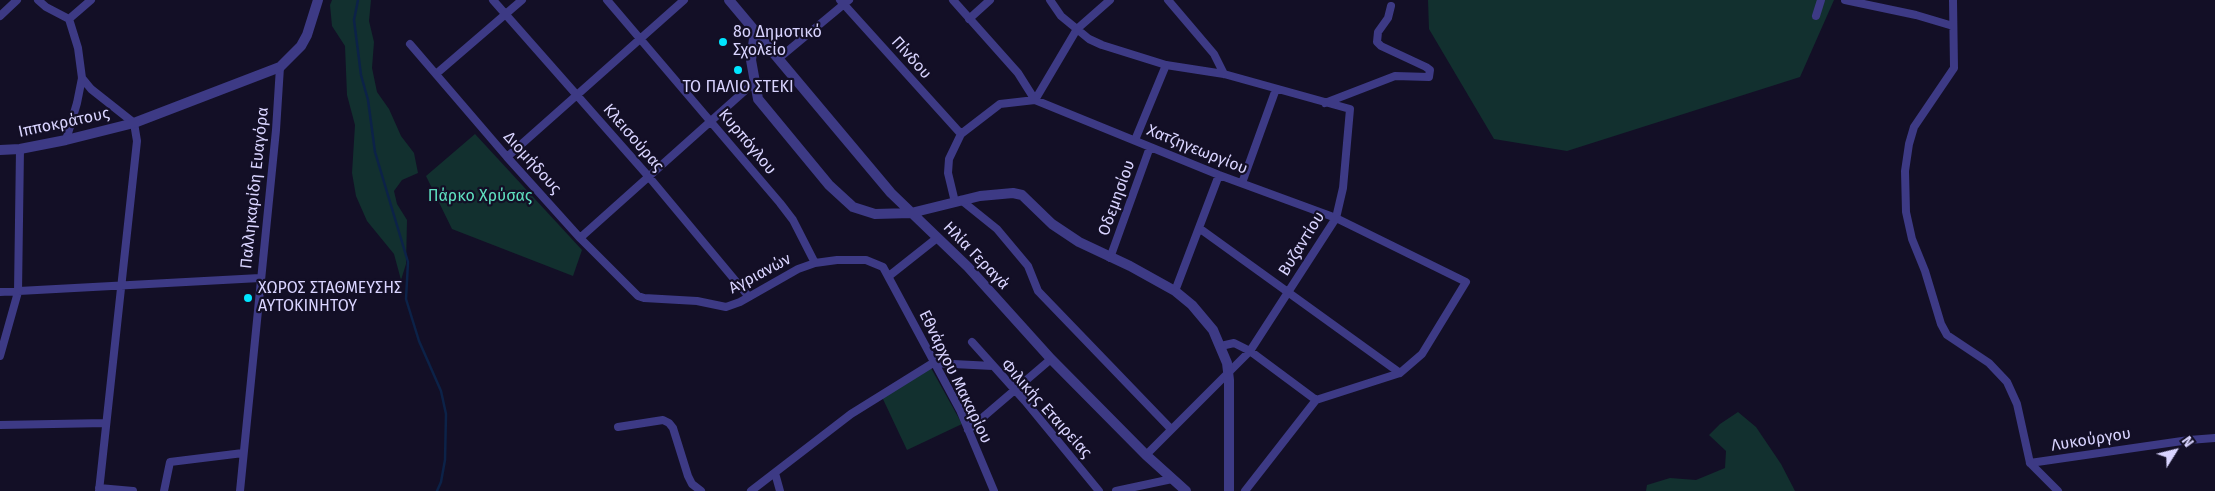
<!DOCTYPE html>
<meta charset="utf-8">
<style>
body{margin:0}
#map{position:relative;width:2215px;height:491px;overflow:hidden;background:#130f26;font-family:"Fira Sans",sans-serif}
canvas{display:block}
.north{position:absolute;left:2150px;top:426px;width:50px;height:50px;-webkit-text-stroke:4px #130f26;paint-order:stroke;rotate:54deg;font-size:14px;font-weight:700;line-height:20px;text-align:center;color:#d9d4ff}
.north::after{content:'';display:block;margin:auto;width:18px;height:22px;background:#d9d4ff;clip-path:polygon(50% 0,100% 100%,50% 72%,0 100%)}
</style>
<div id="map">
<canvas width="2215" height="491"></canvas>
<div class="north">N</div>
</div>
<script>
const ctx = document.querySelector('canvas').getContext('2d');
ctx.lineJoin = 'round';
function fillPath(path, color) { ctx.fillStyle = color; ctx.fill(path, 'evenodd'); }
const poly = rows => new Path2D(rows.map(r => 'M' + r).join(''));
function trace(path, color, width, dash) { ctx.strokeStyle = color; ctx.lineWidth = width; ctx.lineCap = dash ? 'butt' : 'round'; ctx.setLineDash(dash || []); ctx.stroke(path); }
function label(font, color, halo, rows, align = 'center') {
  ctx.font = font + ' "Fira Sans",sans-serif'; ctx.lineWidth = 4.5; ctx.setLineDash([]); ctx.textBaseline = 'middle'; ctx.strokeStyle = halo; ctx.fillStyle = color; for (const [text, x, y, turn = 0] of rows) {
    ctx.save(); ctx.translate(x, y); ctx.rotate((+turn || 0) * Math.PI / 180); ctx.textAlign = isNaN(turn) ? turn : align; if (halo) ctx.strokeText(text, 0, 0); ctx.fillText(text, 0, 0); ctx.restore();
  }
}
const green = poly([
 [332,0,371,0,369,21,374,42,372,68,377,92,389,109,401,136,414,153,418,173,402,180,394,191,397,204,407,220,406,264,401,280,394,254,367,221,356,196,352,173,355,125,347,95,345,46,332,26,330,5],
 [1428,0,1834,0,1800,77,1567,151,1494,139,1429,29],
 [475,134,582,250,573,276,452,229,426,176],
 [931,368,962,424,907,450,882,397],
 [1738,412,1756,427,1781,464,1795,491,1646,491,1647,485,1670,478,1696,480,1725,468,1726,451,1709,435,1720,424]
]);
const stream = poly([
 [358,0,354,20,361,75,368,100,375,152,408,262,406,299,419,341,441,391,446,414,445,460,441,482,437,491]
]);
const minor = poly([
 [38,0,46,7,69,19,78,48,82,78,77,103,66,140],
 [493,0,649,177,749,297],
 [607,0,780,203,793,220,815,263],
 [840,0,961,134],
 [953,0,1018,73,1035,100,1219,175,1336,218,1466,282,1422,354,1400,373,1316,400,1245,491],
 [1050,0,1061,16,1089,39,1102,45,1166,65,1224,74,1350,109,1343,188,1336,218,1250,351,1146,455],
 [1168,0,1214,54,1224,74],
 [1845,0,1916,15,1953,26],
 [1953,0,1954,68,1914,127,1909,144,1905,171,1906,212,1912,239,1925,271,1941,324,1947,335,1989,363,2007,382,2017,404,2030,463],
 [0,16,17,0],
 [1816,16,1821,0],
 [69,19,91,0],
 [969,19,990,0],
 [410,44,507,157,580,238,638,296,644,298,697,301,726,307,740,302,798,269,815,263,837,260,866,260,883,267,960,410,994,491],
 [778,59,849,0],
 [436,74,522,0],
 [82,78,91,89,134,123,137,141,99,491],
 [1325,103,1395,76,1429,77,1430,70,1426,67,1381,46,1377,42,1378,32,1388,18,1391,6],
 [1135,140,1166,65],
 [507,157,684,0],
 [1242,183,1276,89],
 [961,200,997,229,1028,266,1038,291,1171,429],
 [955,202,948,173,949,159,961,134,1000,104,1035,100,1077,29,1110,0],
 [1199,228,1400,373],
 [580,238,749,87,755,86],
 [1110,258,1150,147],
 [889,276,937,238],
 [1175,291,1219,175],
 [0,292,260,278],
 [972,342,1025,401,1099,491],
 [1221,346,1234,343,1250,351,1316,400],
 [0,356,18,292,20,149],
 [933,363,993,366],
 [0,425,106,423],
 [618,427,663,420,669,423,673,428,688,476,692,484,701,491],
 [968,430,1051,359],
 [2030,463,2189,440,2215,438],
 [2030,463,2058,491],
 [775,473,780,491],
 [99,488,133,491],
 [164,491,170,462,243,453],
 [240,491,276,130,280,67],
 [751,491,851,414,933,363],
 [1116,491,1172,479]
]);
const tertiary = poly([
 [729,0,891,193,968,267,1051,359,1146,455,1186,491],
 [755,32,751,60,758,99,829,185,853,207,875,214,911,213,980,196,1013,193,1022,195,1052,224,1079,242,1130,266,1175,291,1192,305,1213,330,1227,363,1229,380,1229,491],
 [0,150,20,149,66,140,134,123,280,67,301,46,307,35,318,0]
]);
const markers = [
 [723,42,5,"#00e5ff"],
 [738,70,5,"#00e5ff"],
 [248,298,5,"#00e5ff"]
];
const poiNames = [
 ["8ο Δημοτικό",733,33],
 ["Σχολείο",733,51],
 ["ΤΟ ΠΑΛΙΟ ΣΤΕΚΙ",738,88,"center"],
 ["ΧΩΡΟΣ ΣΤΑΘΜΕΥΣΗΣ",258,289],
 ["ΑΥΤΟΚΙΝΗΤΟΥ",258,307]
];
const streetNames = [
 ["Πίνδου",911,58,48],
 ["Ιπποκράτους",64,123,-12],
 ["Κλεισούρας",633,138,49],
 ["Κυρπόγλου",747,142,50],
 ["Χατζηγεωργίου",1197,150,22],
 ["Διομήδους",532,163,48],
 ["Παλληκαρίδη Ευαγόρα",255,188,-84],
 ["Οδεμησίου",1117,198,-70],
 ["Βυζαντίου",1302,244,-58],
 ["Ηλία Γεραγά",976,256,46],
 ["Αγριανών",760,274,-28],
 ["Εθνάρχου Μακαρίου",955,377,64],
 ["Φιλικής Εταιρείας",1046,409,48],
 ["Λυκούργου",2091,440,-9]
];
const parkNames = [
 ["Πάρκο Χρύσας",480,197]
];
fillPath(green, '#12302f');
trace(stream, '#0c2248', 2.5);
trace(minor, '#3d3a85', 8);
trace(tertiary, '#3d3a85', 10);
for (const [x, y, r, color] of markers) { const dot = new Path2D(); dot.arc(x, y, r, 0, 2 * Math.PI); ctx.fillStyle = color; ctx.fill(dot); trace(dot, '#130f26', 2); }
label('16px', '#d9d4ff', '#130f26', poiNames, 'left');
label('16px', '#d9d4ff', '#130f26', streetNames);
label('16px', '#5fe0c0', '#130f26', parkNames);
</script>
